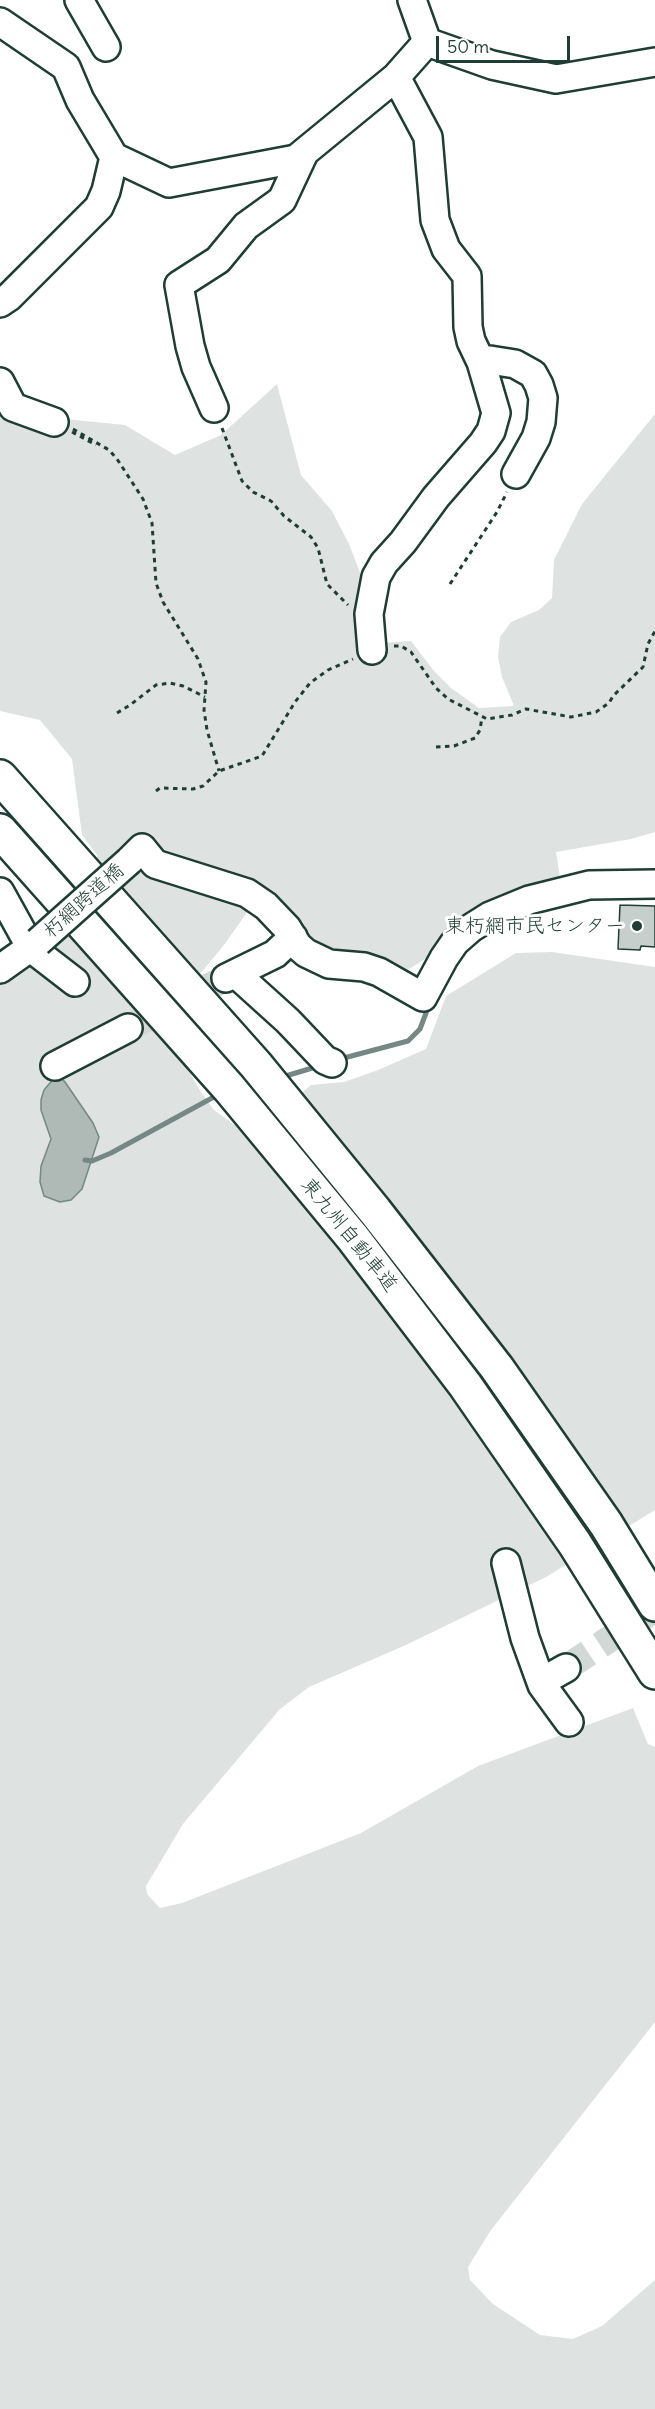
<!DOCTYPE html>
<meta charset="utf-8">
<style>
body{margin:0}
#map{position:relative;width:655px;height:2409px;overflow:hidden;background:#fff;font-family:Delius,sans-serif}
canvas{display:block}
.scale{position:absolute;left:436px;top:36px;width:134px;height:27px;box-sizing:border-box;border:3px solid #1f3d34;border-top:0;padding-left:8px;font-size:18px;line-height:21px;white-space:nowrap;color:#1f3d34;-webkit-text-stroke:4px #fff;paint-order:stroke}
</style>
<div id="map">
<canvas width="655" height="2409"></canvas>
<div class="scale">50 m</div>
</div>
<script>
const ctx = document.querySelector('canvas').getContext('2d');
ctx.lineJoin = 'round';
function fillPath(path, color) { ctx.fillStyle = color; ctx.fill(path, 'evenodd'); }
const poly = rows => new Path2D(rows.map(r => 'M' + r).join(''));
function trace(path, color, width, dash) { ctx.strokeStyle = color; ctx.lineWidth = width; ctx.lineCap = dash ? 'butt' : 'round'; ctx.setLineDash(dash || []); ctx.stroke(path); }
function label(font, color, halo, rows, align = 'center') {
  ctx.font = font + ' Delius,"Klee One",sans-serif'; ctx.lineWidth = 6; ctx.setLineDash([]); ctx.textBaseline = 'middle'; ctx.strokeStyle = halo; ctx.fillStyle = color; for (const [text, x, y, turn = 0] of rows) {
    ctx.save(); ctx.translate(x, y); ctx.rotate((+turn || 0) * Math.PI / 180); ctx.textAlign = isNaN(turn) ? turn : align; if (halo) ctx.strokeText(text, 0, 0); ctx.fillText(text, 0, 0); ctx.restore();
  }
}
const green = poly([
 [277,384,301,475,332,511,349,544,364,583,381,643,411,641,434,671,451,688,479,708,514,706,502,677,498,657,500,637,511,622,539,610,552,598,554,560,582,504,655,414,655,832,631,839,556,852,561,884,443,948,396,977,299,940,265,887,224,945,190,986,182,1003,177,1029,180,1056,201,1092,214,1110,250,1136,311,1085,344,1082,378,1070,426,1049,446,996,516,953,552,952,655,967,655,1510,546,1577,406,1645,309,1687,280,1709,183,1824,146,1886,147,1894,160,1908,182,1903,361,1833,478,1766,633,1708,648,1744,655,1747,655,2022,491,2230,468,2267,470,2280,493,2304,540,2335,573,2339,602,2326,655,2280,655,2409,0,2409,0,948,54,919,96,876,97,855,82,835,72,759,40,720,0,711,0,417,5,413,125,425,175,455,221,435]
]);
const water = poly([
 [55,1077,60,1077,65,1082,93,1123,99,1137,82,1189,71,1200,60,1202,44,1196,40,1182,41,1166,51,1139,41,1110,41,1100,44,1090,55,1077]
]);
const stream = poly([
 [340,1059,408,1041,420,1029,429,1005],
 [279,1078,319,1066],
 [85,1160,92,1161,111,1153,212,1098,222,1095]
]);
const building = poly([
 [620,905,655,906,655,947,641,946,640,950,618,949,620,905]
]);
const minorTunnel = poly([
 [128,1028,226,978],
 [566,1668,655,1609]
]);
const path = poly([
 [222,428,242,481,253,492,271,501,284,516,311,537,318,548,327,584,348,605],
 [73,429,109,450,117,459,143,499,152,523,156,583,163,602,198,659,206,682,204,710,207,730,219,771],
 [72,432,96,445],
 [450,584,497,512,507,492],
 [394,646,401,646,411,652,436,688,448,699,487,719,512,715,526,709,571,717,596,712,609,703,613,696,643,667,648,644,655,631],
 [117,713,130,705,156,685,170,683,183,686,205,697],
 [436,747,454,746,475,738,480,730,482,717],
 [156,791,160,788,193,789,203,786,219,771,262,756,295,702,310,683,328,670,353,659]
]);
const minor = poly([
 [79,0,106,47],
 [412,0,427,42,492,65,556,79,655,62],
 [0,22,66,67,80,100,114,157,169,183,296,159,396,77,427,42],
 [0,303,9,297,99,207,106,191,114,157],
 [481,362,490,360,515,364,533,374,539,385,543,398,541,422,536,438,516,474],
 [0,382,13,407,54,422],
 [214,408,196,367,190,346,179,285,218,260,246,226,282,200,304,153],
 [372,650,369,614,376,577,384,563,403,542,436,497,483,443,491,431,496,413,481,362,471,341,468,327,467,276,446,249,435,220,428,137,396,77],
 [129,861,142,848,155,864,247,893,266,906,287,928,298,946,306,953,329,964,364,967,379,972,423,997,444,958,455,942,471,928,490,916,529,900,589,885,655,884],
 [0,892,31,948,75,982],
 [0,969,38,942],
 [236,974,288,1021,325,1060,332,1063],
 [226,978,275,954,293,937],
 [55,1066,128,1028],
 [506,1563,525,1638,542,1685,569,1722],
 [541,1682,566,1668]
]);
const highway = poly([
 [0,777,256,1065,375,1211,497,1368,606,1524,655,1604],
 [0,831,229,1088,353,1238,465,1385,575,1544,655,1672]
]);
const minorBridge = poly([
 [38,942,129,861]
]);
const markers = [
 [637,926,6,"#1f3d34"]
];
const streetNames = [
 ["朽網跨道橋",84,901,-42],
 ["東九州自動車道",349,1235,51]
];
const poiNames = [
 ["東朽網市民センター",625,926]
];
fillPath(green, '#dee3e2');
fillPath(water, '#afbab7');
trace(water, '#758883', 1.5);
trace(stream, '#758883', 5);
fillPath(building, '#c7cfcc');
trace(building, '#1f3d34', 1.5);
trace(minorTunnel, '#d2d8d6', 27, [27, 14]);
trace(minor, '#1f3d34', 32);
trace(highway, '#1f3d34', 38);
trace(path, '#1f3d34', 3, [4.5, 4.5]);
trace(minor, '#fff', 27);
trace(highway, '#fff', 33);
trace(minorBridge, '#1f3d34', 32, []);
trace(minorBridge, '#fff', 27);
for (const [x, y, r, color] of markers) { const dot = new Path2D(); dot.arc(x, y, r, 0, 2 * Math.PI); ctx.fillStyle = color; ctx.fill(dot); trace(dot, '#fff', 2); }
label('20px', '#1f3d34', '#fff', streetNames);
label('20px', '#1f3d34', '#fff', poiNames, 'right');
</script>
